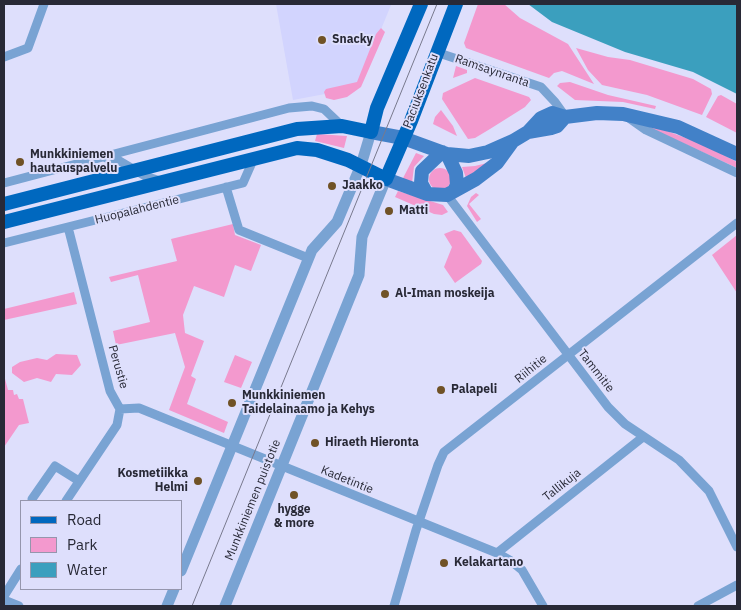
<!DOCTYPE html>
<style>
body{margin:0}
#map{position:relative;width:741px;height:610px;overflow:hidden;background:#dedffc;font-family:"IBM Plex Sans",sans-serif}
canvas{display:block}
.frame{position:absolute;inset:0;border:5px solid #282936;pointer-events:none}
.legend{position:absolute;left:20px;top:500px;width:162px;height:90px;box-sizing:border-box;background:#dedffc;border:1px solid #9596ad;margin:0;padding:6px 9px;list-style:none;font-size:15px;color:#282936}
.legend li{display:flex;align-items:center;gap:10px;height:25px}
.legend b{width:25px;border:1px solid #9596ad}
</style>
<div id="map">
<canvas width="741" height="610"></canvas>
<div class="frame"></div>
<ul class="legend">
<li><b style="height:6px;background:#0068bf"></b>Road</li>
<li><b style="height:14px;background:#f399ce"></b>Park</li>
<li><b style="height:14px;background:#3b9fbe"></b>Water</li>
</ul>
</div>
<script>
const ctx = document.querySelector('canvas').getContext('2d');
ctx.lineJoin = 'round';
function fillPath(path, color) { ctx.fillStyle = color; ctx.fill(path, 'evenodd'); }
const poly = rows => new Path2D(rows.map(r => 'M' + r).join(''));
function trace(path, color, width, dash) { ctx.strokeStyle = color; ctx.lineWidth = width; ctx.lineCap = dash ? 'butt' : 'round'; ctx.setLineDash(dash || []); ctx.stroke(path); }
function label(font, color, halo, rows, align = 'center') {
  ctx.font = font + ' "IBM Plex Sans",sans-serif'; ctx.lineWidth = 4; ctx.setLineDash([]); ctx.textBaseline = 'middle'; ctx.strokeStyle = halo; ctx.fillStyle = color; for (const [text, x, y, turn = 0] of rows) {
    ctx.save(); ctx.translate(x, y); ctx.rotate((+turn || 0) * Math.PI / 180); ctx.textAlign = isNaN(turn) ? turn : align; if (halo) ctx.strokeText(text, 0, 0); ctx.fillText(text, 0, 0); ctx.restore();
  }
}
const built = poly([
 [276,4,391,5,357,88,293,100]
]);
const green = poly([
 [478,4,504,4,520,18,568,44,594,84,562,71,554,73,549,78,466,48,464,43],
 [381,28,385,32,361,87,347,97,334,100,326,98,324,92,326,89,357,82,376,34],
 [576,48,608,57,630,60,693,79,711,89,712,94,702,115,647,95,602,85,588,70],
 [456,66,467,70,467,73,453,78],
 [475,78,529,97,531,100,525,107,490,129,475,138,468,139,442,99,443,93],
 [570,82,608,95,656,106,655,109,623,102,575,100,557,86,560,83],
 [721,95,737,104,737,133,706,117,718,96],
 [441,110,453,126,457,136,433,124,435,117],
 [648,127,664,130,700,143,737,162,737,168],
 [317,134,347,136,344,148,315,141],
 [416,153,424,156,414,167,412,183,402,180],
 [487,163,466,178,462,167,475,166],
 '429 179a11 11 0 1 1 22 0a11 11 0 1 1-22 0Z',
 [398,191,443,205,448,212,442,215,434,214,395,197],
 [476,193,479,195,469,204,481,219,477,222,467,206,471,197],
 [233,224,235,235,261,245,251,271,235,265,224,297,194,286,183,315,185,333,204,341,191,376,196,379,187,404,228,422,224,433,169,410,185,367,175,333,116,345,113,331,150,322,138,275,111,282,109,277,177,261,171,239],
 [454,230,461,232,482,261,481,264,455,283,444,267,452,247,444,234],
 [737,235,737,293,712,255],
 [74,292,77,304,4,320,4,309],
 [56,354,77,355,81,365,72,375,56,374,51,382,37,378,24,382,12,373,12,367,20,362,37,358,47,360],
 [235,355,252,362,241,388,224,382],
 [4,375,8,390,13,390,14,395,17,394,19,399,23,399,29,423,19,425,4,447]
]);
const water = poly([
 [528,4,737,4,737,94,693,72,625,52,552,22]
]);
const minor = poly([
 [436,52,541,87,555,102,565,116],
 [4,57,28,48,44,4],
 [629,118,646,130,737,173],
 [106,158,118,160,145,176,160,181],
 [4,183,289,108,312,106,324,109,342,126],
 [226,187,239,230,308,258],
 [447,195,608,407,625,424,679,460,709,491,737,547],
 [4,243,243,183,254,158],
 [120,409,139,408,497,553,511,561,522,570,543,606],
 [32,499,55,466,79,481],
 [66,501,117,425,120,409,110,391,68,227],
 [497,553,643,437],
 [4,596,21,569],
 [4,600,19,606],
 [394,606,416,530,438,465,444,452,737,223],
 [698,606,737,585]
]);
const tertiary = poly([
 [181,571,312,250,337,222,361,165,371,132],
 [167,606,174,589],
 [225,606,359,275,362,237,386,179]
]);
const secondary = poly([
 [371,132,403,138,447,154,469,156,488,152,513,141,528,132,541,118,552,113,565,117,597,113,623,114,678,127,737,154],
 [528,132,551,128,557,126,565,117],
 [447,154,456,173,457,185,454,191],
 [386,179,427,194,447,195,476,179,497,163,513,141],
 [427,194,421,183,422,171,442,152]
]);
const primary = poly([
 [4,204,297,129,342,126,371,132,377,108,421,4],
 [4,222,297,148,317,150,348,160,386,179,411,121,456,4]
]);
const tram = poly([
 [192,606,437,4]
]);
const markers = [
 [322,40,5,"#705226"],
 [20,162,5,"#705226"],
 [332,186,5,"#705226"],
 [389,211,5,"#705226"],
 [385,294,5,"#705226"],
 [441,390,5,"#705226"],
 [232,403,5,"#705226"],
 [315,443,5,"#705226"],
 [198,481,5,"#705226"],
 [294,495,5,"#705226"],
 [444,563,5,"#705226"]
];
const poiNames = [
 ["Snacky",332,40],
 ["Munkkiniemen",30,155],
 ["hautauspalvelu",30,169],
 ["Jaakko",342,186],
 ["Matti",399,211],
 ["Al-Iman moskeija",395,294],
 ["Palapeli",451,390],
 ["Munkkiniemen",242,396],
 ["Taidelainaamo ja Kehys",242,410],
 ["Hiraeth Hieronta",325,443],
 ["Kosmetiikka",188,474,"right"],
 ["Helmi",188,488,"right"],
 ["hygge",294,510,"center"],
 ["& more",294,524,"center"],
 ["Kelakartano",454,563]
];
const streetNames = [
 ["Ramsaynranta",492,71,19],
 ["Paciuksenkatu",421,91,-69],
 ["Huopalahdentie",137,210,-14],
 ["Perustie",118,367,74],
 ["Riihitie",531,369,-39],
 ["Tammitie",596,371,52],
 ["Kadetintie",347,480,22],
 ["Tallikuja",562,485,-38],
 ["Munkkiniemen puistotie",253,500,-68]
];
fillPath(built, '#d2d4fe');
fillPath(green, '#f399ce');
fillPath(water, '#3b9fbe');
trace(minor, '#79a3d3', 9);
trace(tertiary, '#79a3d3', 11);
trace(secondary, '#4281c8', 14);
trace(primary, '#0068bf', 14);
trace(tram, '#78798d', 1);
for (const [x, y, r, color] of markers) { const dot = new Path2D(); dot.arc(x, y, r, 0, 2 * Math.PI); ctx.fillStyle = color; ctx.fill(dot); trace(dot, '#dedffc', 2); }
label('bold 12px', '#282936', '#dedffc', poiNames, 'left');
label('12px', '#282936', '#dedffc', streetNames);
</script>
